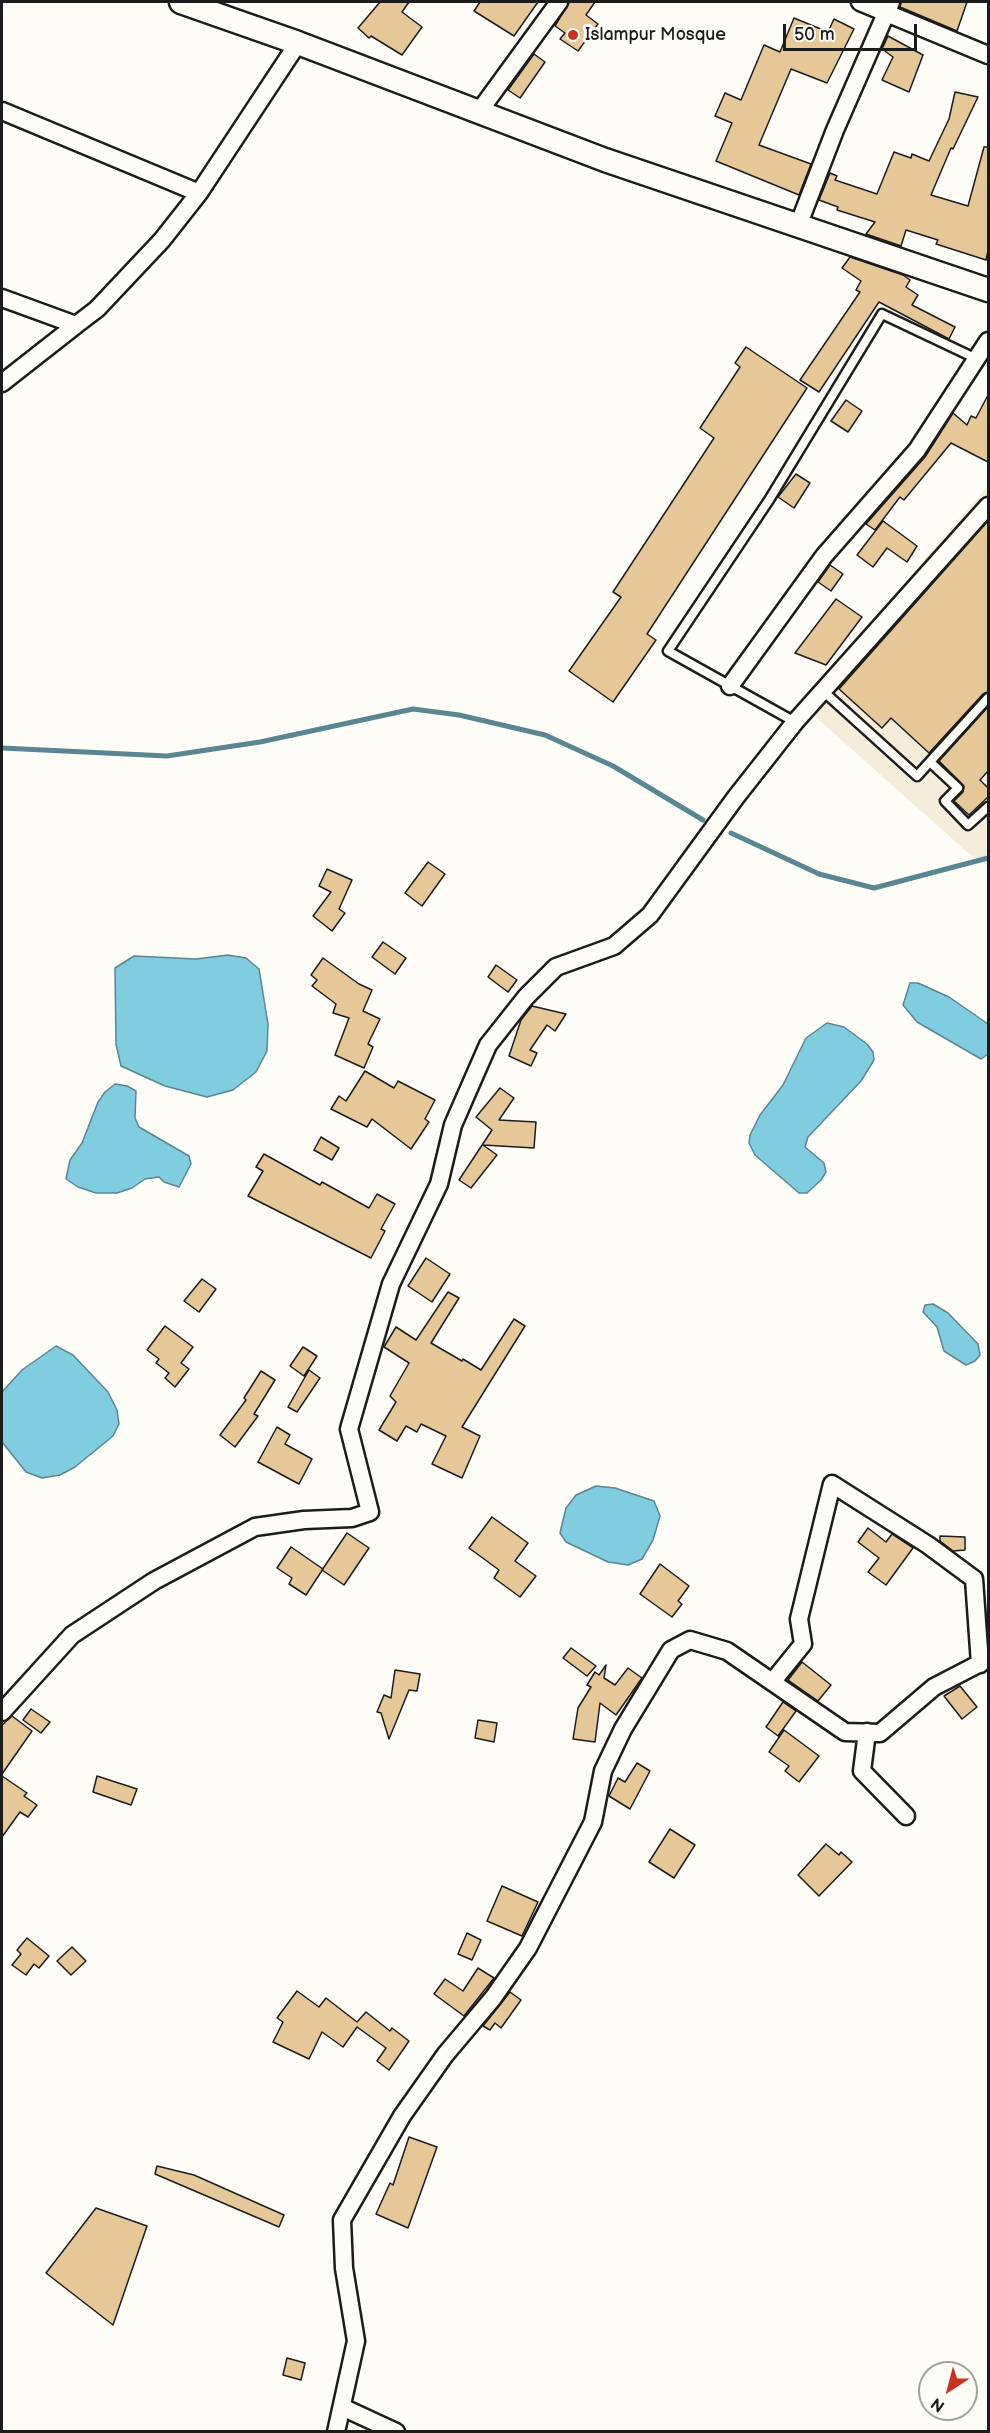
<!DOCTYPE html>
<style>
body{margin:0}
#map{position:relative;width:990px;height:2433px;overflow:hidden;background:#fdfcf7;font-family:"Balsamiq Sans",sans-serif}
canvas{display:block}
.frame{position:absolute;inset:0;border:3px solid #1c1c1c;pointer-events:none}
.north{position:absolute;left:918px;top:2361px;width:60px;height:60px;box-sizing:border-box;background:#fdfcf7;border:2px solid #a3a29f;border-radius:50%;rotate:216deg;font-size:16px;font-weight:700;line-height:24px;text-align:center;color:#1c1c1c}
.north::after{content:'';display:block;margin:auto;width:21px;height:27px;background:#c8321e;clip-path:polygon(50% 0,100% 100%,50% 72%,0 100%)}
.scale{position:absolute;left:783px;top:24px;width:134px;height:27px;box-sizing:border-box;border:3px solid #1c1c1c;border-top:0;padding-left:8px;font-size:18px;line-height:21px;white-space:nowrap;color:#1c1c1c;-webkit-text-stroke:4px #fdfcf7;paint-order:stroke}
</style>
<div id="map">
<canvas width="990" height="2433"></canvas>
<div class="frame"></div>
<div class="north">N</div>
<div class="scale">50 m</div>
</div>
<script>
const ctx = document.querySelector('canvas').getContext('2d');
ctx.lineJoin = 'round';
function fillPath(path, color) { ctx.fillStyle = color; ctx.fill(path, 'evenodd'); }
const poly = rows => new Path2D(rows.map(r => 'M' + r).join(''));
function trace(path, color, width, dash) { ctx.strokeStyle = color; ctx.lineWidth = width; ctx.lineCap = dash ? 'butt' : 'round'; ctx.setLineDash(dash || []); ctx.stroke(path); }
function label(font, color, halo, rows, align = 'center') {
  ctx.font = font + ' "Balsamiq Sans",sans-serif'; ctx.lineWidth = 6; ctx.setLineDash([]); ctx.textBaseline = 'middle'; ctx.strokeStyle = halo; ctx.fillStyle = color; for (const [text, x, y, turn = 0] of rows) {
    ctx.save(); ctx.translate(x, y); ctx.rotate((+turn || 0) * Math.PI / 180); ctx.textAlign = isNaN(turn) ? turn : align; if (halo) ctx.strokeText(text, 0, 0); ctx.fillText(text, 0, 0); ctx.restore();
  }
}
const built = poly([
 [988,486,988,866,967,852,800,703]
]);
const water = poly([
 [228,955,246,958,259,969,268,1024,267,1051,256,1072,233,1090,207,1097,165,1086,121,1066,116,1044,115,968,134,956,196,959,228,955],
 [910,983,918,983,949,997,988,1024,988,1054,981,1059,917,1022,903,1005,910,983],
 [827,1023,844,1027,867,1044,873,1052,874,1060,861,1081,808,1137,805,1147,824,1163,826,1172,821,1180,807,1193,799,1193,755,1155,749,1143,750,1135,760,1115,783,1085,806,1038,827,1023],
 [115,1084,127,1086,136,1091,135,1118,139,1127,189,1156,191,1164,179,1187,164,1182,159,1177,145,1179,132,1188,117,1193,96,1193,78,1187,66,1179,70,1160,82,1143,98,1102,105,1092,115,1084],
 [933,1304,948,1313,978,1344,980,1355,975,1361,966,1365,944,1351,937,1327,923,1312,925,1305,933,1304],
 [56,1346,73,1355,108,1392,117,1410,119,1424,113,1436,75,1467,60,1475,42,1478,26,1472,2,1442,2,1392,22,1370,56,1346],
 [596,1486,615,1488,654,1501,660,1516,653,1540,642,1559,628,1565,608,1562,566,1542,560,1533,566,1508,576,1495,596,1486]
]);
const stream = poly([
 [2,748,167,756,260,742,413,709,459,715,545,735,613,766,703,820],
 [731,833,819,874,874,888,988,858]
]);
const building = poly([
 [380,2,409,2,402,12,422,27,402,55,371,36,369,38,358,28,380,2],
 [480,2,538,2,514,36,474,11,480,2],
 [569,2,595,2,586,15,598,24,578,51,560,39,565,33,555,26,569,2],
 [901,2,967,2,957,31,900,7,901,2],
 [794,18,828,32,834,19,854,29,827,83,791,69,759,145,811,164,799,195,716,161,732,123,715,116,725,93,741,100,764,45,780,52,794,18],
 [888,36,923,55,909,92,882,80,893,57,882,49,888,36],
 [534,54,545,62,520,98,508,90,534,54],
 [955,92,978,97,953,149,951,148,931,195,968,206,984,147,988,147,988,251,986,260,936,244,938,240,906,230,901,246,866,234,875,222,837,210,838,207,819,200,830,173,837,176,835,180,877,194,894,152,911,158,912,154,929,161,949,119,955,92],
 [850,257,903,275,910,280,906,287,918,295,912,305,955,327,949,339,879,302,819,392,800,380,860,292,856,290,861,281,842,268,850,257],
 [746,347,807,388,647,634,656,640,613,702,569,671,621,597,613,592,714,438,700,428,740,367,735,363,746,347],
 [988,395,988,462,951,443,904,500,900,497,875,530,866,524,925,457,953,413,967,425,971,416,976,418,988,395],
 [846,400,862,411,848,432,831,421,846,400],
 [796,474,810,483,794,508,778,497,796,474],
 [883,521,917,546,907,562,887,548,873,567,857,555,883,521],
 [988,521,988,692,983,694,929,753,891,718,882,728,839,689,988,521],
 [830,565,843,574,831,591,818,582,830,565],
 [836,599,862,617,826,665,795,653,836,599],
 [988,707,988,771,980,780,988,788,988,797,969,815,954,801,963,792,964,786,939,761,988,707],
 [428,862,445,874,422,906,405,893,428,862],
 [327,869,352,880,339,909,345,913,332,931,313,916,331,892,319,886,327,869],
 [383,942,406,958,395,974,372,957,383,942],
 [323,958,359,984,372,990,363,1011,380,1019,368,1044,373,1047,364,1068,335,1055,349,1018,333,1013,336,1004,312,986,317,980,311,975,323,958],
 [496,965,517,980,508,992,488,977,496,965],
 [532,1006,566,1014,555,1031,547,1025,530,1050,537,1053,531,1066,509,1056,521,1020,532,1006],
 [365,1071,394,1088,398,1081,435,1100,425,1119,429,1122,411,1149,372,1119,367,1127,331,1109,339,1096,346,1101,365,1071],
 [500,1088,514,1098,499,1120,536,1122,534,1148,483,1145,497,1155,471,1188,459,1180,492,1130,476,1117,500,1088],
 [321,1137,339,1148,332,1160,314,1150,321,1137],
 [264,1154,320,1185,322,1182,369,1208,377,1194,395,1204,381,1229,385,1231,371,1258,248,1196,263,1171,256,1167,264,1154],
 [426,1258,450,1274,432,1302,408,1286,426,1258],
 [202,1279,216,1289,199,1312,184,1301,202,1279],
 [448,1292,459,1298,431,1343,462,1361,463,1359,481,1370,514,1319,525,1326,462,1427,480,1436,462,1478,432,1464,446,1436,421,1424,417,1432,406,1426,397,1441,379,1430,396,1402,390,1396,409,1363,384,1347,396,1327,416,1340,448,1292],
 [165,1326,193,1347,181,1363,189,1369,175,1387,165,1378,169,1373,156,1363,159,1359,147,1350,165,1326],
 [303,1347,317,1356,304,1376,290,1366,303,1347],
 [309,1370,320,1378,297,1412,288,1407,309,1370],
 [261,1371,275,1380,254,1414,258,1416,235,1447,220,1435,246,1400,244,1398,261,1371],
 [277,1427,290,1435,285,1444,312,1459,299,1484,258,1462,277,1427],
 [492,1517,528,1543,515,1561,536,1576,520,1597,494,1578,499,1570,469,1548,492,1517],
 [868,1528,886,1542,892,1534,913,1548,886,1585,868,1572,879,1558,858,1542,868,1528],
 [347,1533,369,1548,344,1585,322,1570,347,1533],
 [940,1536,965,1537,965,1550,953,1551,940,1541,940,1536],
 [291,1547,323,1569,306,1595,289,1584,292,1578,277,1568,291,1547],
 [660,1564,689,1586,678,1601,682,1604,672,1617,640,1594,660,1564],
 [571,1648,596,1666,587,1676,563,1658,571,1648],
 [802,1662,831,1685,818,1701,788,1680,802,1662],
 [606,1665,604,1678,615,1685,628,1668,642,1678,616,1715,600,1703,595,1742,573,1739,578,1708,591,1687,587,1685,595,1672,599,1675,606,1665],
 [395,1670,420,1674,417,1691,409,1690,389,1739,381,1713,377,1712,384,1695,391,1698,395,1670],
 [960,1686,977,1707,962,1719,944,1696,960,1686],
 [783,1702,796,1711,778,1736,766,1727,783,1702],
 [31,1709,50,1722,41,1733,23,1720,31,1709],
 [12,1716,32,1731,2,1774,2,1725,12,1716],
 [478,1720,497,1723,494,1742,475,1738,478,1720],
 [784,1730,819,1756,799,1782,785,1771,789,1766,769,1752,784,1730],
 [637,1763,650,1771,630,1809,609,1796,618,1778,625,1782,637,1763],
 [2,1776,27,1793,24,1796,37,1805,28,1817,20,1812,2,1837,2,1776],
 [97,1776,137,1789,131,1805,93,1792,97,1776],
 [670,1829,695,1845,674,1878,649,1862,670,1829],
 [826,1844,839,1855,841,1852,852,1862,819,1896,798,1875,826,1844],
 [502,1886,538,1902,522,1936,487,1921,502,1886],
 [467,1933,481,1940,472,1960,458,1954,467,1933],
 [27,1938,49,1956,39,1968,34,1964,26,1975,12,1965,21,1954,17,1950,27,1938],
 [72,1947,86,1961,71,1975,57,1961,72,1947],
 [478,1968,494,1978,464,2016,434,1994,445,1979,463,1991,478,1968],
 [297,1991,319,2007,326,1998,357,2022,366,2012,390,2031,392,2028,409,2041,389,2070,377,2061,386,2048,357,2027,343,2047,322,2032,309,2059,273,2042,283,2022,277,2018,297,1991],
 [510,1992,521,2000,501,2028,495,2023,490,2030,483,2026,510,1992],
 [409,2137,437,2147,408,2228,376,2214,390,2183,393,2185,409,2137],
 [157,2166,194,2175,284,2215,279,2227,155,2174,157,2166],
 [96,2208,147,2226,113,2325,46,2273,96,2208],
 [287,2358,305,2363,301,2380,283,2375,287,2358]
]);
const lane = poly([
 [823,691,917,776,988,698],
 [795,722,668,651,769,500,882,314,977,359],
 [930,762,958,788,945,801,968,825,988,807]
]);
const street = poly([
 [860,2,988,55],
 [2,111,199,193,298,43],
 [478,113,559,2],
 [798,226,835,130,891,2],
 [2,298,76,325,97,309,162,240,199,193],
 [2,383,76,325],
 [730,686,824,556,917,450,988,341],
 [773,1681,803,1644,799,1619,832,1484,928,1545,974,1579,980,1664],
 [2,1712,72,1635,154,1581,255,1527,304,1520,352,1518,370,1512,349,1429,391,1284,439,1184,453,1125,488,1045,526,997,556,967,614,946,650,915,736,797,795,722,988,506],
 [867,1732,862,1771,906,1816],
 [342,2407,396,2432],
 [336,2432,356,2341,344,2268,342,2220,402,2116,445,2055,493,1998,528,1948,593,1822,603,1771,623,1729,671,1650,690,1640,727,1651,845,1732,880,1733,934,1687,988,1659]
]);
const secondary = poly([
 [181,2,298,43,605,160,988,290]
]);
const markers = [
 [573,35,6,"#c8321e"]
];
const poiNames = [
 ["Islampur Mosque",585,35]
];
fillPath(built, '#f6ecda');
fillPath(water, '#81cde0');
trace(water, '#598692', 1.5);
trace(stream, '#598692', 5);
fillPath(building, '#e6c798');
trace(building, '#1c1c1c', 1.5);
trace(lane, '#1c1c1c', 13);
trace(street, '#1c1c1c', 21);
trace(secondary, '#1c1c1c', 27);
trace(lane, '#fdfcf7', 8);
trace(street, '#fdfcf7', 16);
trace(secondary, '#fdfcf7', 22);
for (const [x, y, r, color] of markers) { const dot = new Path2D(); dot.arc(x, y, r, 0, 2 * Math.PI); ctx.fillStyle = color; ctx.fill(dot); trace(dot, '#fdfcf7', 2); }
label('18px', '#1c1c1c', '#fdfcf7', poiNames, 'left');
</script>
